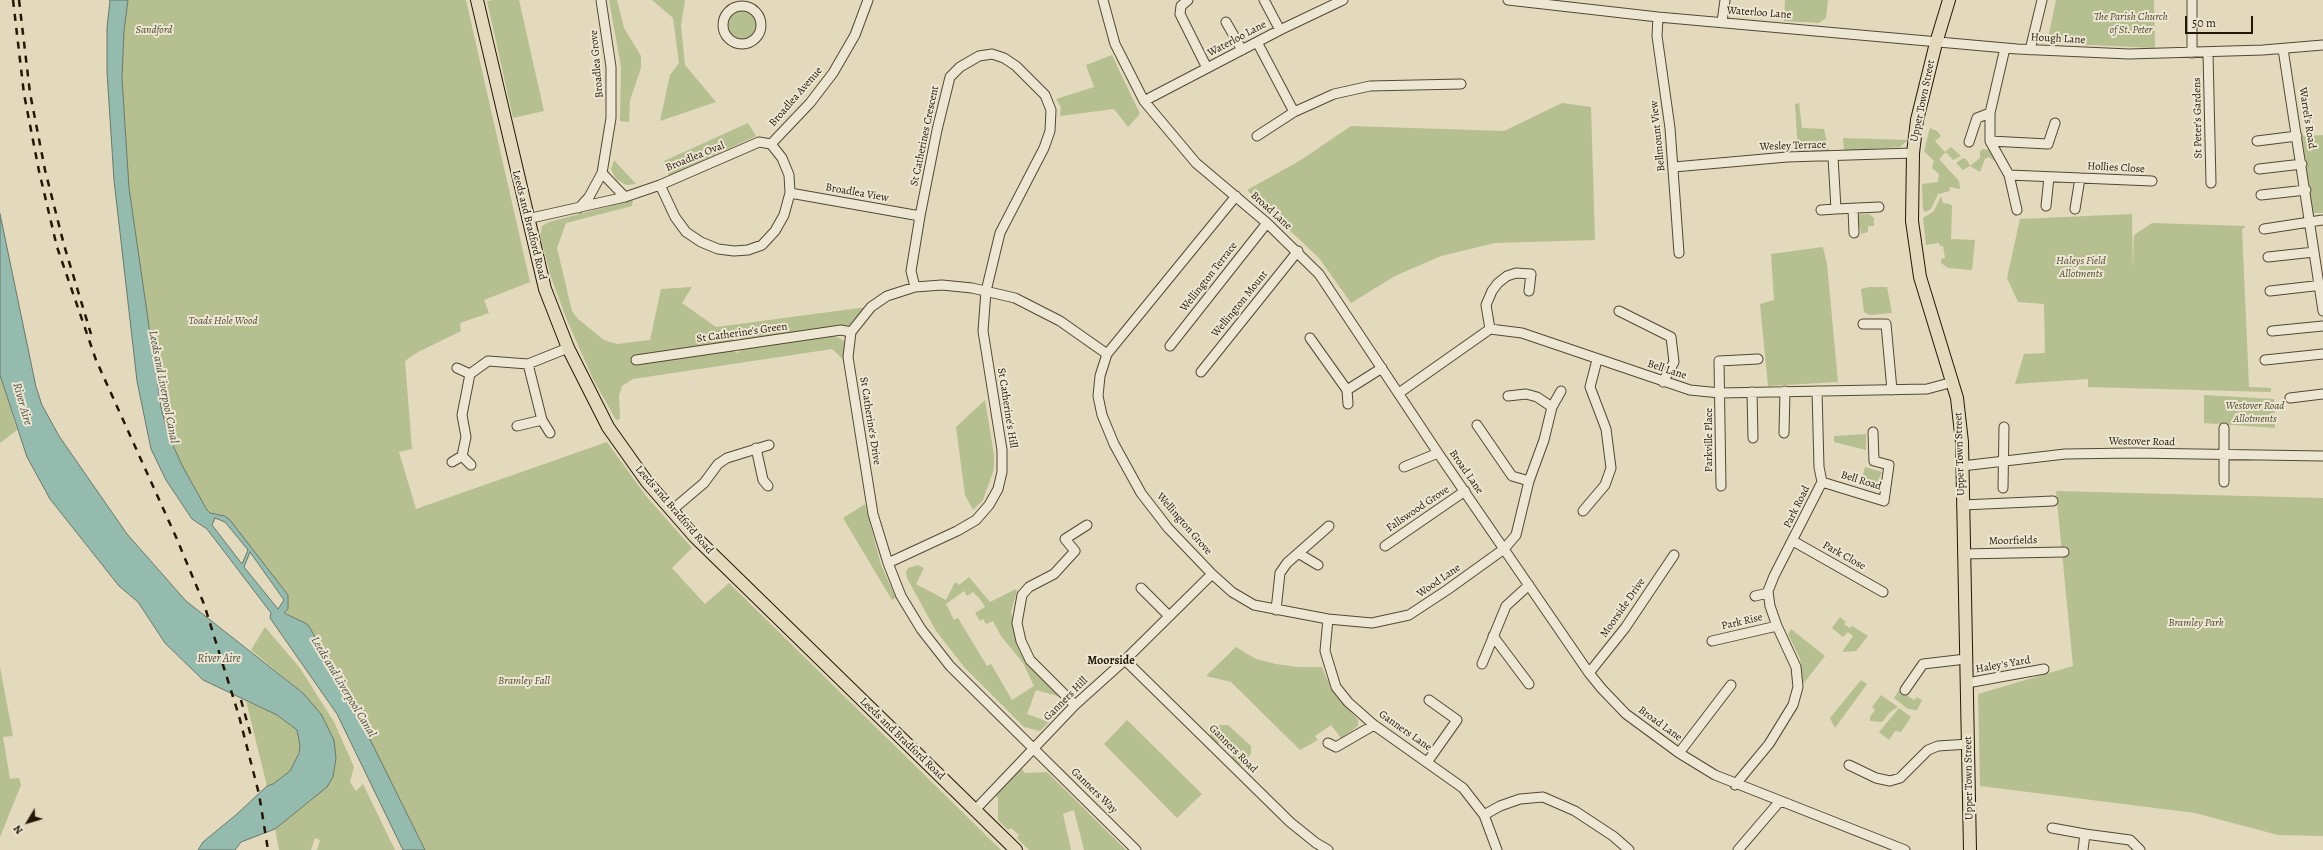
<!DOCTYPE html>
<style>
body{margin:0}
#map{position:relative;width:2323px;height:850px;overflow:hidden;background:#e3d9bc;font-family:Alegreya,serif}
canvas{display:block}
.north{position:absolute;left:8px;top:802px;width:40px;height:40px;-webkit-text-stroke:3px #ede6d3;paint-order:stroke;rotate:232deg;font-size:11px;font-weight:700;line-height:16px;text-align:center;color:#241706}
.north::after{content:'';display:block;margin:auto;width:14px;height:18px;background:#241706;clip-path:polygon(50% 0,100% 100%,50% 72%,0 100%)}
.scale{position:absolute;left:2185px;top:16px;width:68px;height:18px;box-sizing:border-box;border:2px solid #241706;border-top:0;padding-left:5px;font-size:12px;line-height:14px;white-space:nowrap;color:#241706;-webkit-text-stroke:3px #ede6d3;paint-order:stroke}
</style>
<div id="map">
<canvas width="2323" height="850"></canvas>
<div class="north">N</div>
<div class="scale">50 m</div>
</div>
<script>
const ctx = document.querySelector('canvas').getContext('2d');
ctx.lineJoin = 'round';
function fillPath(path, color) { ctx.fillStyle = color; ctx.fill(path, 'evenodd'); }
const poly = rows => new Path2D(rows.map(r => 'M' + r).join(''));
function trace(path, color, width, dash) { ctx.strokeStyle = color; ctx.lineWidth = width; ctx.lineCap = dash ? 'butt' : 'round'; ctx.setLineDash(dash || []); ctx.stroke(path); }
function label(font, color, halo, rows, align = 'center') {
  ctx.font = font + ' Alegreya,serif'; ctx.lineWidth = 4; ctx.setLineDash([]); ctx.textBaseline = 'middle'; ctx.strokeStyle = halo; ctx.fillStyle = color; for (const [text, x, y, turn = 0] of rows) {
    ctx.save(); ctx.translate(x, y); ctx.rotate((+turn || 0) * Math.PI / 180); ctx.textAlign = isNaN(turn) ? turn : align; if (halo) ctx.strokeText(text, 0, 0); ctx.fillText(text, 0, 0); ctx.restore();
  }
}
const green = poly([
 [128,0,466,0,530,282,484,300,489,313,460,323,461,331,418,352,405,361,412,449,399,452,416,509,607,442,646,496,692,548,672,568,705,604,729,583,1001,850,425,850,350,699,310,628,284,612,288,595,219,514,210,513,207,510,183,467,168,435,161,407,150,333,129,188,122,78,124,31],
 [494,0,519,0,544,111,513,118,487,1],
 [609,0,617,0,624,28,641,56,641,68,630,100,629,122,620,121,621,67],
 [652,0,685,0,681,26,685,65,716,102,660,121,670,75,679,63,673,18],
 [1785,0,1828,0,1826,18,1819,23,1784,21],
 [2056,0,2154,0,2155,48,2047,43],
 '726 26a16 16 0 1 1 32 0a16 16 0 1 1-32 0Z',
 [1112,55,1140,114,1128,127,1114,109,1060,116,1061,107,1056,99,1094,87,1086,65],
 [1562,103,1591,107,1595,240,1495,243,1441,256,1395,276,1351,303,1319,258,1247,190,1301,160,1351,126,1504,131],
 [1799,103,1802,128,1824,129,1829,151,1798,153,1795,104],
 [748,123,756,136,669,176,664,161],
 [1930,128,1937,131,1941,136,1935,141,1945,152,1951,147,1961,156,1953,160,1946,152,1939,159,1959,181,1960,189,1949,187,1950,191,1938,194,1931,209,1926,212,1923,210,1922,184,1938,182,1939,174,1932,168,1934,161,1924,151],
 [2323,135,2323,213,2313,213,2302,136],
 [1843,138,1908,140,1900,147,1844,151],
 [1983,149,1990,150,1996,162,1989,157,1985,159,1980,172,1970,166,1963,170,1956,163,1963,158,1967,160,1970,166,1980,158,1980,151],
 [614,160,636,184,626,185,616,179,611,169],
 [1941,196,1943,203,1950,204,1952,206,1951,239,1975,240,1972,270,1948,268,1941,263,1941,259,1945,258,1943,246,1940,246,1939,243,1926,245,1923,218,1934,211],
 [633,200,632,206,566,223,557,248,572,311,578,319,604,340,617,344,650,340,661,289,692,287,682,303,716,327,867,307,854,323,850,325,746,340,736,337,729,343,632,357,633,365,731,349,737,353,747,347,832,335,843,340,845,344,844,360,832,349,633,379,622,386,619,395,620,419,616,420,593,379,567,320,551,277,540,236,542,226,549,222],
 [1869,214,1874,218,1874,226,1868,226,1868,232,1861,234,1860,227,1855,227,1855,215],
 [2132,214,2133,271,2134,235,2152,223,2245,226,2245,228,2242,229,2249,387,2271,388,2271,392,2088,387,2088,379,2015,384,2024,354,2045,353,2044,304,2018,302,2007,278,2020,219],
 [1823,247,1827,264,1838,382,1768,386,1760,304,1774,300,1771,254],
 [1869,287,1887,287,1892,313,1870,315,1864,312,1861,289],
 [0,375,17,430,0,443],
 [2204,395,2274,399,2275,428,2204,423],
 [985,400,994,455,994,469,983,500,973,510,965,495,956,427],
 [1866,434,1866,450,1834,442,1834,436],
 [1865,467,1882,472,1876,485,1863,484,1861,481],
 [2056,491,2323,498,2323,836,2278,835,2195,813,1980,786,1978,694,2073,666],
 [865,504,881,565,896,598,892,600,843,518],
 [918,565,924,568,916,584,946,600,955,582,959,585,969,577,990,602,1016,589,1017,591,1011,612,1017,640,1061,697,1036,690,1027,714,1049,722,1040,731,1024,727,965,668,936,631,907,578,906,572,908,568],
 [964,591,967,596,973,592,980,599,985,607,975,613,980,621,983,619,986,624,993,621,1001,636,1023,663,1034,686,1012,700,991,664,987,666,958,618,954,620,946,604],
 [1840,617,1846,622,1844,624,1850,628,1852,626,1868,636,1856,651,1842,652,1853,636,1848,632,1843,637,1832,628],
 [265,627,300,668,334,722,354,767,350,782,356,791,363,784,395,850,317,850,320,840,315,838,311,850,279,850,275,829,327,786,333,777,336,758,321,714,303,693,251,650],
 [1791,629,1825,656,1803,684,1800,659,1788,634],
 [1236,647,1256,659,1276,664,1297,667,1322,667,1331,689,1358,720,1358,726,1341,738,1331,725,1315,736,1318,740,1300,750,1231,682,1206,676],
 [0,667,13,736,3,737,10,779,19,778,21,785,0,837],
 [1861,680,1867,684,1835,728,1830,718],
 [1899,690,1914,700,1917,697,1922,700,1917,710,1908,709,1894,698],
 [1881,695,1898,707,1890,712,1882,722,1870,721,1870,717,1875,710,1872,707],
 [246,701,277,715,297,730,300,746,296,761,290,771,273,784,267,786],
 [1899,708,1911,717,1901,732,1895,731,1889,740,1879,732],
 [1127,720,1202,794,1177,818,1104,744],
 [1219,725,1228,725,1251,746,1251,754,1240,765,1232,758,1234,751,1233,747,1225,742,1217,743,1209,736],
 [1021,768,1025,773,1047,772,1126,850,1084,850,1074,810,1063,814,1071,850,1029,850,1017,838,1019,835,1011,828,1008,830,998,820,998,798,995,794]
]);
const water = poly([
 [110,0,128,0,124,31,122,78,129,188,150,333,161,407,168,435,183,467,207,510,210,513,225,516,230,520,288,595,288,609,284,613,307,624,310,628,350,699,425,850,403,850,337,714,270,618,271,613,207,529,192,519,166,480,151,449,137,381,114,180,107,72,107,28,110,0],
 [215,518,225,522,248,550,242,564,212,525,215,518],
 [250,552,284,600,278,609,244,567,250,552],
 [0,214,36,387,42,405,59,436,127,534,186,601,303,693,321,714,334,740,336,758,333,777,327,787,275,829,241,842,235,850,198,850,203,842,237,814,267,786,273,784,290,771,299,753,300,746,297,730,277,715,203,680,165,643,138,602,119,586,50,499,27,457,0,375,0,214]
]);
const minor = poly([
 [1103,0,1115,44,1144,101,1196,163,1267,223,1319,274,1438,453,1589,673,1602,689,1626,714,1679,753,1715,775,1905,850],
 [1188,0,1181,6,1180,14,1207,68],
 [1264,0,1280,30],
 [1508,0,1658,17,2017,49,2129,54,2263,50,2323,45],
 [2192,0,2192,53],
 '723 25a19 19 0 1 1 38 0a19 19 0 1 1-38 0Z',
 [1658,17,1657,36,1670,128,1679,253],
 [1226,22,1242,50],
 [1722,22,1725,0],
 [1257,42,1294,112],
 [2005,48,1990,113,1990,141,2009,175,2017,210],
 [2283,49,2323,311],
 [2030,50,2042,0],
 [2208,52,2211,183],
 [1144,101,1280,30,1343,0],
 [1257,136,1294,112,1334,94,1370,86,1461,84],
 [1990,141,2048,144,2055,123],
 [2257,141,2297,136],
 [759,142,771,144,782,158,789,175,790,193,784,215,775,231,762,245,748,250,734,251,718,249,701,242,686,232,675,217,660,185,759,142],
 [1969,142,1977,118,1990,113],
 [771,144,810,103,833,73,855,35,868,0],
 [1833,157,1836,209,1879,207],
 [1674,167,1787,157,1913,153],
 [2259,169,2302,164],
 [602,173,625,197],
 [2009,175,2152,181],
 [790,193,920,216],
 [2261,195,2306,190],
 [1236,196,1107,354,1100,376,1098,396,1102,415,1114,444,1141,493,1168,528,1212,574,1232,592,1254,605,1328,619,1372,623,1409,615,1447,590,1504,549,1516,535,1529,481,1544,440,1552,407,1537,397,1526,394,1508,396],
 [2046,206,2049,177],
 [579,208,589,197,602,173,611,118,611,67,601,0],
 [1853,209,1854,233],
 [2075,209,2080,178],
 [1821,210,1836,209],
 [527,219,625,197,660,185],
 [2264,229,2323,220],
 [2268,257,2314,252],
 [2270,291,2323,285],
 [1619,311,1671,337,1674,362,1663,382],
 [1863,324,1886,324,1892,390],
 [1490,329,1486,305,1492,291,1498,283,1507,276,1516,273,1531,274,1529,291],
 [2272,331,2323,326],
 [1310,338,1347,390,1382,368],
 [1170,346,1267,223],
 [1107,354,1060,321,1015,298,972,288,942,285,915,287,887,296,871,307,851,332,848,357,873,514,888,563,901,596,921,629,950,666,1136,850],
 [636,360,841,330,851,332],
 [2265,360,2323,354],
 [457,368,470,374],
 [1201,372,1298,251],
 [1347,390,1348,404],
 [1752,392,1753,438],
 [1399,393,1490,329,1522,333,1690,390,1720,393,1927,389,1953,382],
 [2290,398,2323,394],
 [1552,407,1561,391],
 [542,420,550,433],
 [1477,425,1512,476,1529,481],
 [517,426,542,420,528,364],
 [2224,428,2224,482],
 [1784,433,1785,391],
 [756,448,763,480,768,486],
 [462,456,466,437,462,415,470,374,488,361,528,364,568,348],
 [452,462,462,456,471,465],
 [1962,466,2065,454,2134,453,2323,456],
 [1404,467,1438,453],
 [1822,482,1884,501,1889,465,1874,461,1873,432],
 [1721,486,1719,361,1758,359],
 [2003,488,2004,427],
 [1962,505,2053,501],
 [671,511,704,483,718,464,727,458,769,445],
 [1583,511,1605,485,1611,468,1606,429,1590,387,1597,360],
 [1793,541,1883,592],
 [1385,546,1465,491],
 [1298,553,1318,565],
 [1963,554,2064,552],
 [888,563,957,531,976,520,989,505,998,489,1002,472,1002,450,983,331,986,291,1000,233,1044,148,1050,131,1051,110,1045,95,1016,66,1004,58,992,54,979,56,960,67,950,77,937,130,920,216,911,271,915,287],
 [1141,588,1169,616],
 [1755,596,1768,593],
 [1276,610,1280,573,1287,563,1329,526],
 [1328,619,1325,651,1336,687,1348,702,1374,725,1463,788,1484,815,1497,850],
 [1493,636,1529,684],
 [1712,641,1777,626],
 [1125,660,1290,822,1316,843,1328,850],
 [1482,664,1506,606,1529,585],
 [1589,673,1625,628,1674,555],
 [1967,683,2044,669],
 [1905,690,1923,664,1966,659],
 [1075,705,1030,660,1021,641,1017,623,1022,595,1029,587,1054,574,1064,563,1075,551,1065,539,1087,525],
 [1328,743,1336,747,1374,725],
 [1679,753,1731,685],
 [1428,761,1457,720,1429,700],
 [1849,765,1876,778,1890,781,1900,778,1928,750,1938,746,1969,744],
 [1735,785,1769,744,1793,705,1798,687,1796,667,1777,626,1770,606,1768,591,1774,576,1822,482,1819,467,1817,391],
 [975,810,1075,705,1125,660,1212,574],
 [1484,815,1500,806,1520,799,1543,797,1575,811,1613,836,1629,850],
 [2052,828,2085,834],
 [1738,850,1780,801],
 [2083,850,2085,834,2130,840,2140,850]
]);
const major = poly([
 [477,0,545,289,568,348,608,427,647,482,695,537,1016,850],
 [1949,0,1936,43,1917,120,1913,153,1912,221,1920,277,1957,398,1962,442,1970,850]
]);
const rail = poly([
 [13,0,24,94,39,171,57,247,96,360,176,537,204,604,239,716,259,794,268,850],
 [19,0,30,93,45,170,64,245,91,334],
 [241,700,251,736]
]);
const streetNames = [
 ["Waterloo Lane",1759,13,4],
 ["Waterloo Lane",1237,39,-28],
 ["Hough Lane",2058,39,3],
 ["Broadlea Grove",597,64,-95],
 ["Broadlea Avenue",796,97,-49],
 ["Upper Town Street",1923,101,-78],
 ["St Peter's Gardens",2198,118,-91],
 ["Warrel's Road",2307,118,81],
 ["St Catherines Crescent",925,136,-78],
 ["Bellmount View",1658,136,-96],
 ["Wesley Terrace",1793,146,-2],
 ["Broadlea Oval",695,157,-22],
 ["Hollies Close",2116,168,3],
 ["Broadlea View",857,193,10],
 ["Broad Lane",1271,211,42],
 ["Leeds and Bradford Road",529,225,76],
 ["Wellington Terrace",1209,277,-52],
 ["Wellington Mount",1240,304,-51],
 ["St Catherine's Green",742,333,-8],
 ["Bell Lane",1667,370,18],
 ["St Catherine's Hill",1007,408,81],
 ["St Catherine's Drive",870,421,81],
 ["Parkville Place",1709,440,-90],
 ["Westover Road",2142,442,1],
 ["Upper Town Street",1960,454,-92],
 ["Broad Lane",1466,472,55],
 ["Bell Road",1861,481,17],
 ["Park Road",1797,507,-64],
 ["Fallswood Grove",1418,509,-34],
 ["Leeds and Bradford Road",674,510,49],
 ["Wellington Grove",1184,524,49],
 ["Moorfields",2013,541,-1],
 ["Park Close",1844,556,29],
 ["Wood Lane",1439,581,-35],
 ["Moorside Drive",1623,608,-55],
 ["Park Rise",1742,622,-13],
 ["Haley's Yard",2003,665,-10],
 ["Ganners Hill",1066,699,-45],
 ["Broad Lane",1660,724,36],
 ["Ganners Lane",1405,731,35],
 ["Leeds and Bradford Road",902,739,44],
 ["Ganners Road",1233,749,45],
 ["Upper Town Street",1969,778,-91],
 ["Ganners Way",1094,791,44]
];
const parkNames = [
 ["The Parish Church",2131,17],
 ["of St. Peter",2131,30],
 ["Sandford",154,30],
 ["Haleys Field",2081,261],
 ["Allotments",2081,274],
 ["Toads Hole Wood",223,321],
 ["Westover Road",2255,406],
 ["Allotments",2255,419],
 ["Bramley Park",2196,623],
 ["Bramley Fall",524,681]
];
const waterNames = [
 ["Leeds and Liverpool Canal",163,387,79],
 ["River Aire",22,404,74],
 ["River Aire",219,659],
 ["Leeds and Liverpool Canal",343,687,59]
];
const neighbourhoodNames = [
 ["Moorside",1111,661]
];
fillPath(green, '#b6bf8f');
fillPath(water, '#95baae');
trace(water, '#68796b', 1);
trace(minor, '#544834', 11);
trace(major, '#241706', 14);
trace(minor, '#ede6d3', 9);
trace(major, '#e3d9bc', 12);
trace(rail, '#241706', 2.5, [7, 7]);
label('11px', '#241706', '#ede6d3', streetNames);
label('italic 11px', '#50492f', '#ede6d3', parkNames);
label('italic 12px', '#4c5041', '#ede6d3', waterNames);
label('bold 12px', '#241706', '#ede6d3', neighbourhoodNames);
</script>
